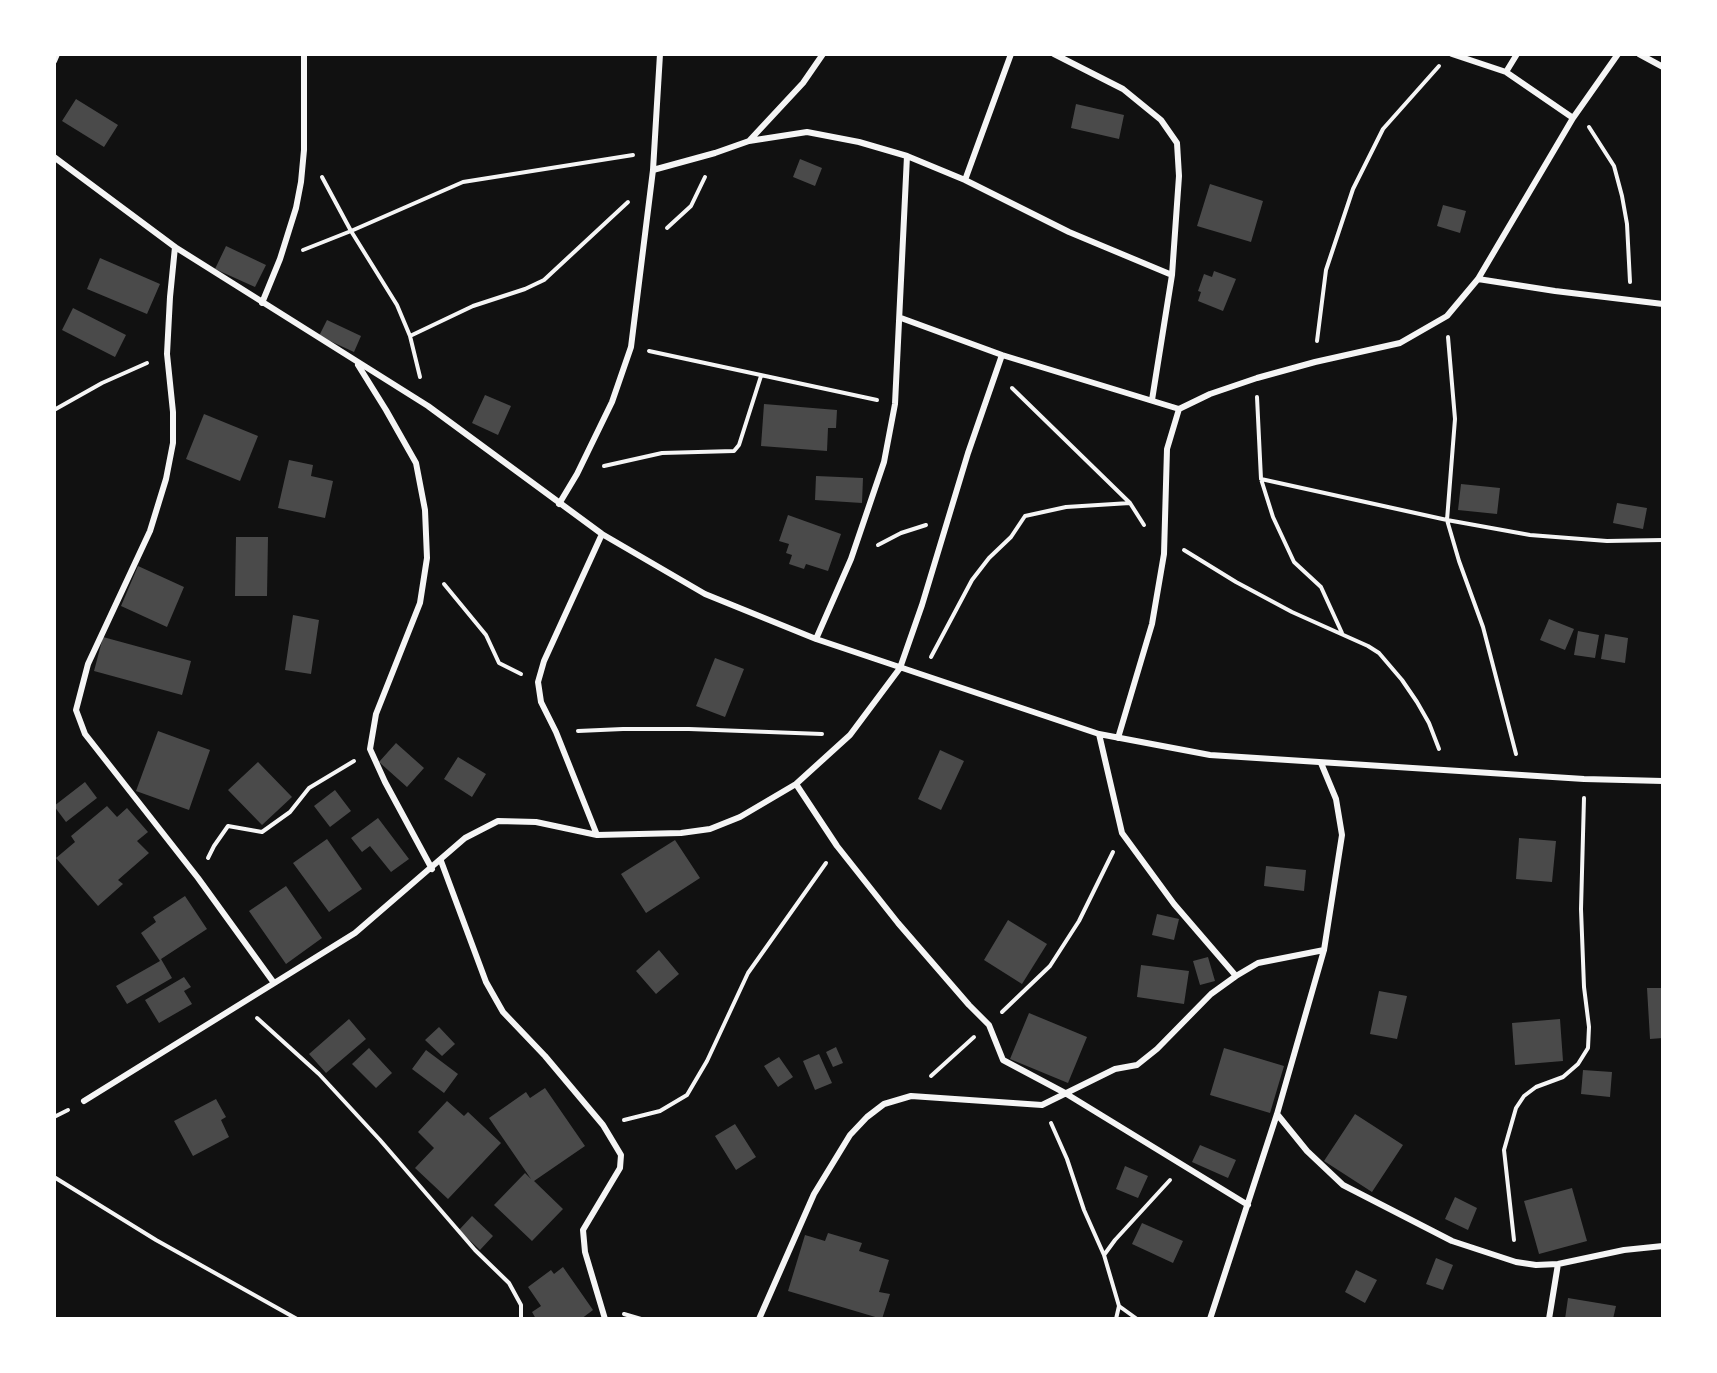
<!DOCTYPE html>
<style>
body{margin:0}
#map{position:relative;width:1717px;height:1373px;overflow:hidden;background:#111;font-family:Arial,sans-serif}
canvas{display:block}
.frame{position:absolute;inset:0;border:56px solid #fff;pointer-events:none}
</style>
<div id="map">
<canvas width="1717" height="1373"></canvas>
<div class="frame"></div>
</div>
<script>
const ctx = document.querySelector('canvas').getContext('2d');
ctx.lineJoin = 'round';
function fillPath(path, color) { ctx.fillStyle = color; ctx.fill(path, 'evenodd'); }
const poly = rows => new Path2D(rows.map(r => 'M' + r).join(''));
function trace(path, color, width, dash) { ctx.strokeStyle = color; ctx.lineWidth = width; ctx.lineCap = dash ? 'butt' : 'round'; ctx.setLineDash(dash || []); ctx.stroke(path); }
const building = poly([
 [76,99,118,125,104,147,62,121],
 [1076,104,1124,115,1119,139,1071,128],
 [800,159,822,168,815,186,793,177],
 [1210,184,1263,201,1251,242,1197,226],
 [1443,205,1466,211,1460,233,1437,226],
 [226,246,266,265,255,287,215,269],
 [100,258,160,284,147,314,87,289],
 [1214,271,1236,279,1223,311,1198,301,1201,292,1198,291,1204,274,1212,277],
 [73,308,126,335,115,357,62,330],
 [327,320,361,336,354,352,319,336],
 [485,395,511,406,498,435,472,423],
 [764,404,837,410,836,428,828,428,827,451,761,446],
 [204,414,258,436,240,481,186,459],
 [289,460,313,465,311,476,333,481,325,518,278,508],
 [816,476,863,478,862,503,815,500],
 [1461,484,1500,488,1497,514,1458,510],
 [1617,503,1647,508,1643,529,1613,523],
 [788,515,841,534,828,571,806,564,804,569,789,564,792,555,786,553,789,544,779,541],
 [236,537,268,537,267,596,235,596],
 [138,566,184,587,167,627,121,606],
 [293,615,319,620,311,674,285,670],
 [1549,619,1574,629,1565,650,1540,640],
 [1578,631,1599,635,1595,658,1574,655],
 [1605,634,1628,638,1625,663,1601,659],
 [103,637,191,661,182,695,94,671],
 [715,658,744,669,725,717,696,706],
 [158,731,210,750,189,810,136,791],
 [396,743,424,768,407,787,379,762],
 [940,750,964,761,941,810,918,799],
 [458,757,486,774,472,797,444,779],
 [258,762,292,797,262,825,228,790],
 [85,782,97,798,66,822,54,806],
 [335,790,351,811,330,827,314,806],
 [107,806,117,817,127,808,148,832,137,841,149,853,118,880,123,884,98,906,56,858,75,842,71,836],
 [378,818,409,859,391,872,370,846,362,852,351,838],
 [1519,838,1556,841,1552,882,1516,879],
 [327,839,362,889,329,912,293,863],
 [675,840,700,878,646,913,621,874],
 [1266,866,1306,870,1304,891,1264,886],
 [286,886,322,938,286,964,249,911],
 [185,896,207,929,161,959,172,978,127,1004,116,986,160,961,141,933,156,922,153,917],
 [1157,914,1179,919,1174,940,1152,935],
 [1008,920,1047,944,1022,984,984,960],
 [659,950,679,974,656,994,636,971],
 [1208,957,1215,981,1200,985,1193,961],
 [1141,965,1189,971,1184,1004,1137,997],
 [184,977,191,987,184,991,192,1004,159,1023,145,1000],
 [1647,988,1663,988,1663,1038,1650,1039],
 [1379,991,1407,996,1397,1039,1370,1034],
 [1029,1013,1087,1037,1068,1083,1010,1059],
 [349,1019,366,1039,326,1073,309,1054],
 [1560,1019,1563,1061,1515,1065,1512,1023],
 [439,1027,455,1044,442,1056,425,1040],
 [836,1047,843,1063,833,1067,826,1052],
 [369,1048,392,1073,376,1088,352,1064],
 [1224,1048,1284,1066,1270,1113,1210,1095],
 [426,1050,458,1074,444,1093,412,1069],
 [819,1054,832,1083,815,1090,803,1061],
 [779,1057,793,1077,778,1087,764,1066],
 [1583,1070,1612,1072,1610,1097,1581,1094],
 [545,1088,585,1146,534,1181,563,1209,532,1241,494,1205,525,1173,531,1179,489,1118,526,1092,530,1098],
 [216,1099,226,1117,221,1120,229,1137,193,1156,174,1121],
 [447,1101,464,1116,468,1112,501,1143,448,1199,415,1168,434,1148,418,1132],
 [1355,1114,1403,1145,1372,1192,1324,1161],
 [735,1124,756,1157,736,1170,715,1136],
 [1200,1145,1236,1160,1228,1178,1192,1162],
 [1125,1166,1148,1176,1138,1198,1116,1189],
 [1572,1188,1587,1241,1539,1254,1524,1201],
 [1455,1197,1477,1208,1468,1230,1445,1219],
 [472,1216,493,1236,480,1250,459,1230],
 [1142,1223,1183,1241,1173,1263,1132,1244],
 [828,1233,862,1243,859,1251,889,1260,879,1292,890,1294,882,1319,788,1291,805,1235,825,1241],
 [1436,1258,1453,1265,1443,1290,1426,1284],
 [563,1267,593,1310,581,1319,536,1319,532,1312,541,1306,528,1287,551,1270,554,1274],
 [1356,1270,1377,1280,1365,1303,1345,1292],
 [1568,1298,1616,1306,1613,1319,1565,1319]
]);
const path = poly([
 [1589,127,1614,166,1622,196,1627,224,1630,282],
 [322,177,351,231,397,305,410,336,420,377],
 [667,228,691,206,705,177],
 [303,250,351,231,463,182,633,155],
 [410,336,473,306,525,289,544,280,628,202],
 [1448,337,1455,419,1447,520,1459,561,1483,627,1516,754],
 [1317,341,1326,270,1353,189,1383,129,1439,66],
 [649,351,877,400],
 [1012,388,1130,503,1144,525],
 [1257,397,1261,479,1273,517,1294,562,1321,587,1342,633],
 [54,410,102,383,147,363],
 [604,466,662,453,734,451,739,445,761,376],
 [1261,479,1447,520,1530,535,1607,541,1663,540],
 [878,545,901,533,926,525],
 [1184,550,1236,582,1292,612,1368,646,1379,653,1402,680,1417,702,1429,723,1439,749],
 [444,584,486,635,499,663,521,674],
 [931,657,972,580,989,558,1011,537,1025,516,1066,507,1130,503],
 [578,731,623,729,689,729,822,734],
 [208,858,214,846,228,826,262,832,290,812,309,788,354,761],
 [1002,1012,1050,966,1079,921,1113,852],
 [257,1018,319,1074,380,1140,475,1250,509,1283,521,1305,521,1319],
 [931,1076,974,1037],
 [54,1117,68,1110],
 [624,1120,660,1111,687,1095,707,1061,748,973,826,863],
 [1051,1123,1067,1159,1084,1210,1104,1255,1119,1306,1116,1319],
 [54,1177,156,1240,297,1319],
 [1514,1240,1504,1150,1516,1108,1524,1096,1536,1087,1563,1077,1578,1064,1588,1048,1589,1027,1584,987,1581,909,1584,798],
 [1104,1255,1115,1240,1170,1180],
 [1119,1306,1137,1319],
 [624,1314,641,1319]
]);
const minor = poly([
 [1054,54,1123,89,1161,120,1177,143,1179,176,1172,275,1152,400],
 [1452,54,1506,72,1573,118],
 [1639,54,1663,67],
 [54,61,57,54],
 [1506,72,1517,54],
 [749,141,807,132,859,142,907,156,965,180,1069,232,1172,275],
 [54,157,175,247,428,406,602,534,705,594,816,639,1099,734,1210,755,1584,779,1663,781],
 [653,170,715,153,749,141,803,83,823,54],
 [965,180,1011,54],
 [175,247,170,297,167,354,173,412,173,443,166,479,150,531,88,664,76,710,85,734,198,878,274,983],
 [1478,279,1555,291,1663,304],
 [262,303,280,259,296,208,301,182,304,150,304,54],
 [901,318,1002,355,1179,409],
 [358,365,386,410,416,463,425,510,427,558,420,603,376,714,370,749,385,782,432,869],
 [559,504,577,474,612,402,631,347,653,170,660,54],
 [816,639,851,559,884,462,895,404,907,156],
 [1099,734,1122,833,1174,904,1236,976],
 [1118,738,1152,624,1164,554,1167,449,1179,409,1210,394,1257,378,1315,362,1400,343,1447,316,1478,279,1573,118,1618,54],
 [796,784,837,846,898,923,969,1005,989,1025,1003,1060,1065,1093,1248,1205],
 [597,835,556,732,541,702,538,682,544,661,602,534],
 [441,861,486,982,503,1012,545,1056,603,1125,621,1155,620,1168,583,1230,585,1252,605,1319],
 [84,1101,355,933,465,838,498,821,536,822,597,835,681,833,710,829,740,817,796,784,850,735,900,668,922,605,968,453,1002,355],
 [1277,1114,1307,1151,1343,1185,1452,1241,1516,1262,1536,1265,1558,1264,1624,1250,1663,1246],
 [759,1319,814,1194,850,1135,867,1117,884,1104,911,1096,1042,1105,1115,1069,1137,1065,1157,1049,1211,994,1236,976,1258,963,1324,950],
 [1210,1319,1277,1114,1324,950,1342,835,1336,799,1321,763],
 [1549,1319,1558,1264]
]);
fillPath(building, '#4a4a4a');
trace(path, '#f5f5f5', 4);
trace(minor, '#f5f5f5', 6);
</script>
